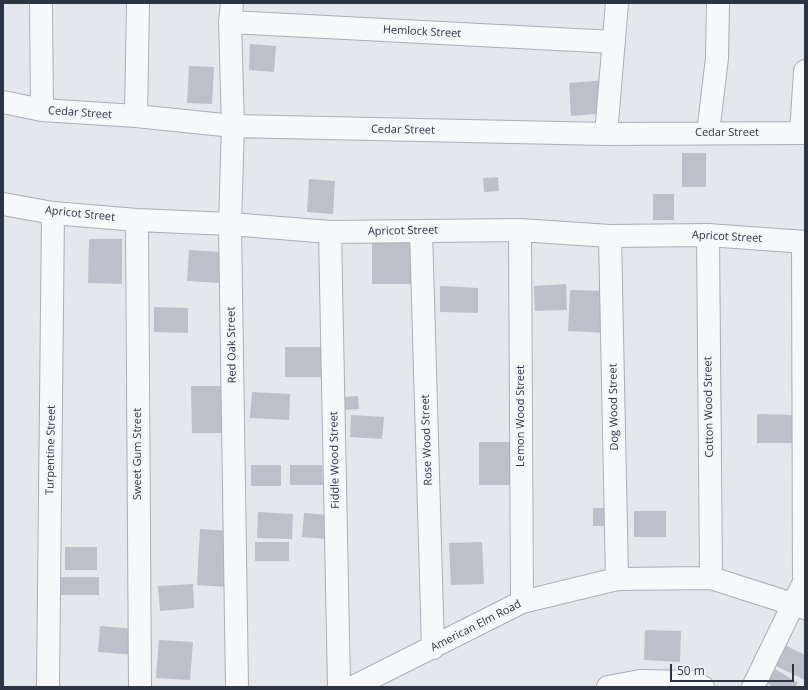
<!DOCTYPE html>
<style>
body{margin:0}
#map{position:relative;width:808px;height:690px;overflow:hidden;background:#e4e7ec;font-family:"Open Sans",sans-serif}
canvas{display:block}
.frame{position:absolute;inset:0;border:4px solid #2b3445;pointer-events:none}
.scale{position:absolute;left:670px;top:664px;width:124px;height:18px;box-sizing:border-box;border:2px solid #2b3445;border-top:0;padding-left:5px;font-size:12px;line-height:14px;white-space:nowrap;color:#2b3445;-webkit-text-stroke:3px #f4f6f9;paint-order:stroke}
</style>
<div id="map">
<canvas width="808" height="690"></canvas>
<div class="frame"></div>
<div class="scale">50 m</div>
</div>
<script>
const ctx = document.querySelector('canvas').getContext('2d');
ctx.lineJoin = 'round';
function fillPath(path, color) { ctx.fillStyle = color; ctx.fill(path, 'evenodd'); }
const poly = rows => new Path2D(rows.map(r => 'M' + r).join(''));
function trace(path, color, width, dash) { ctx.strokeStyle = color; ctx.lineWidth = width; ctx.lineCap = dash ? 'butt' : 'round'; ctx.setLineDash(dash || []); ctx.stroke(path); }
function label(font, color, halo, rows, align = 'center') {
  ctx.font = font + ' "Open Sans",sans-serif'; ctx.lineWidth = 4; ctx.setLineDash([]); ctx.textBaseline = 'middle'; ctx.strokeStyle = halo; ctx.fillStyle = color; for (const [text, x, y, turn = 0] of rows) {
    ctx.save(); ctx.translate(x, y); ctx.rotate((+turn || 0) * Math.PI / 180); ctx.textAlign = isNaN(turn) ? turn : align; if (halo) ctx.strokeText(text, 0, 0); ctx.fillText(text, 0, 0); ctx.restore();
  }
}
const building = poly([
 [250,44,276,46,274,72,249,70],
 [189,66,214,67,212,104,187,103],
 [605,80,607,113,571,116,569,83],
 [682,153,706,153,706,187,682,187],
 [498,177,499,191,484,192,483,178],
 [309,179,335,181,333,214,307,212],
 [653,194,674,194,674,220,653,220],
 [89,239,122,239,122,284,88,283],
 [372,242,411,242,411,284,372,284],
 [189,250,221,252,219,283,187,281],
 [566,284,567,310,535,311,534,286],
 [440,286,478,288,478,313,440,312],
 [570,290,607,291,606,333,568,331],
 [154,307,188,308,188,333,154,332],
 [285,347,322,347,322,377,285,377],
 [191,386,221,386,222,433,192,433],
 [252,392,290,394,289,420,250,418],
 [358,396,359,409,343,410,342,397],
 [757,414,795,415,794,443,757,443],
 [351,415,384,417,382,439,350,437],
 [479,442,516,442,516,485,479,485],
 [251,465,281,465,281,486,251,486],
 [290,465,322,465,323,485,290,485],
 [593,508,612,508,612,526,593,526],
 [634,511,666,511,666,537,634,537],
 [258,512,293,514,292,539,257,538],
 [304,513,329,515,328,539,302,537],
 [200,529,231,531,228,587,197,585],
 [255,542,289,542,289,561,255,561],
 [482,542,484,584,451,585,449,543],
 [65,547,97,547,97,570,65,570],
 [61,577,99,577,99,595,61,595],
 [193,584,194,608,160,611,158,586],
 [100,626,137,629,135,655,98,652],
 [645,630,681,631,680,662,644,660],
 [159,640,193,642,190,680,156,678],
 [785,645,805,655,805,680,776,666],
 [775,669,798,683,795,687,772,687,767,683]
]);
const minor = poly([
 [41,3,42,110],
 [232,3,230,22,233,126,230,224,237,687],
 [230,22,614,42],
 [3,102,42,110,136,116,233,126,606,134,805,133],
 [136,116,138,3],
 [708,133,717,58,718,3],
 [801,133,805,71],
 [606,134,617,3],
 [3,204,53,213,137,220,230,224,330,232,520,230,610,236,708,235,805,242],
 [137,220,140,687],
 [520,230,522,602],
 [421,231,433,648],
 [330,232,339,687],
 [708,235,711,578],
 [610,236,617,579],
 [48,687,53,213],
 [353,687,522,602,617,579,711,578,805,608],
 [608,687,640,681,691,682,703,687],
 [753,687,804,582,803,242]
]);
const streetNames = [
 ["Hemlock Street",422,32,3],
 ["Cedar Street",80,113,4],
 ["Cedar Street",403,130,1],
 ["Cedar Street",727,133],
 ["Apricot Street",80,214,6],
 ["Apricot Street",403,231,-1],
 ["Apricot Street",727,237,3],
 ["Red Oak Street",232,345,-91],
 ["Dog Wood Street",614,407,-91],
 ["Cotton Wood Street",709,407,-91],
 ["Lemon Wood Street",521,416,-90],
 ["Rose Wood Street",427,440,-92],
 ["Turpentine Street",51,450,-89],
 ["Sweet Gum Street",138,454,-90],
 ["Fiddle Wood Street",335,460,-91],
 ["American Elm Road",476,626,-27]
];
fillPath(building, '#bbc0ca');
trace(minor, '#a9aeb7', 24);
trace(minor, '#f7f8fa', 22);
label('11px', '#2b3445', '#f4f6f9', streetNames);
</script>
